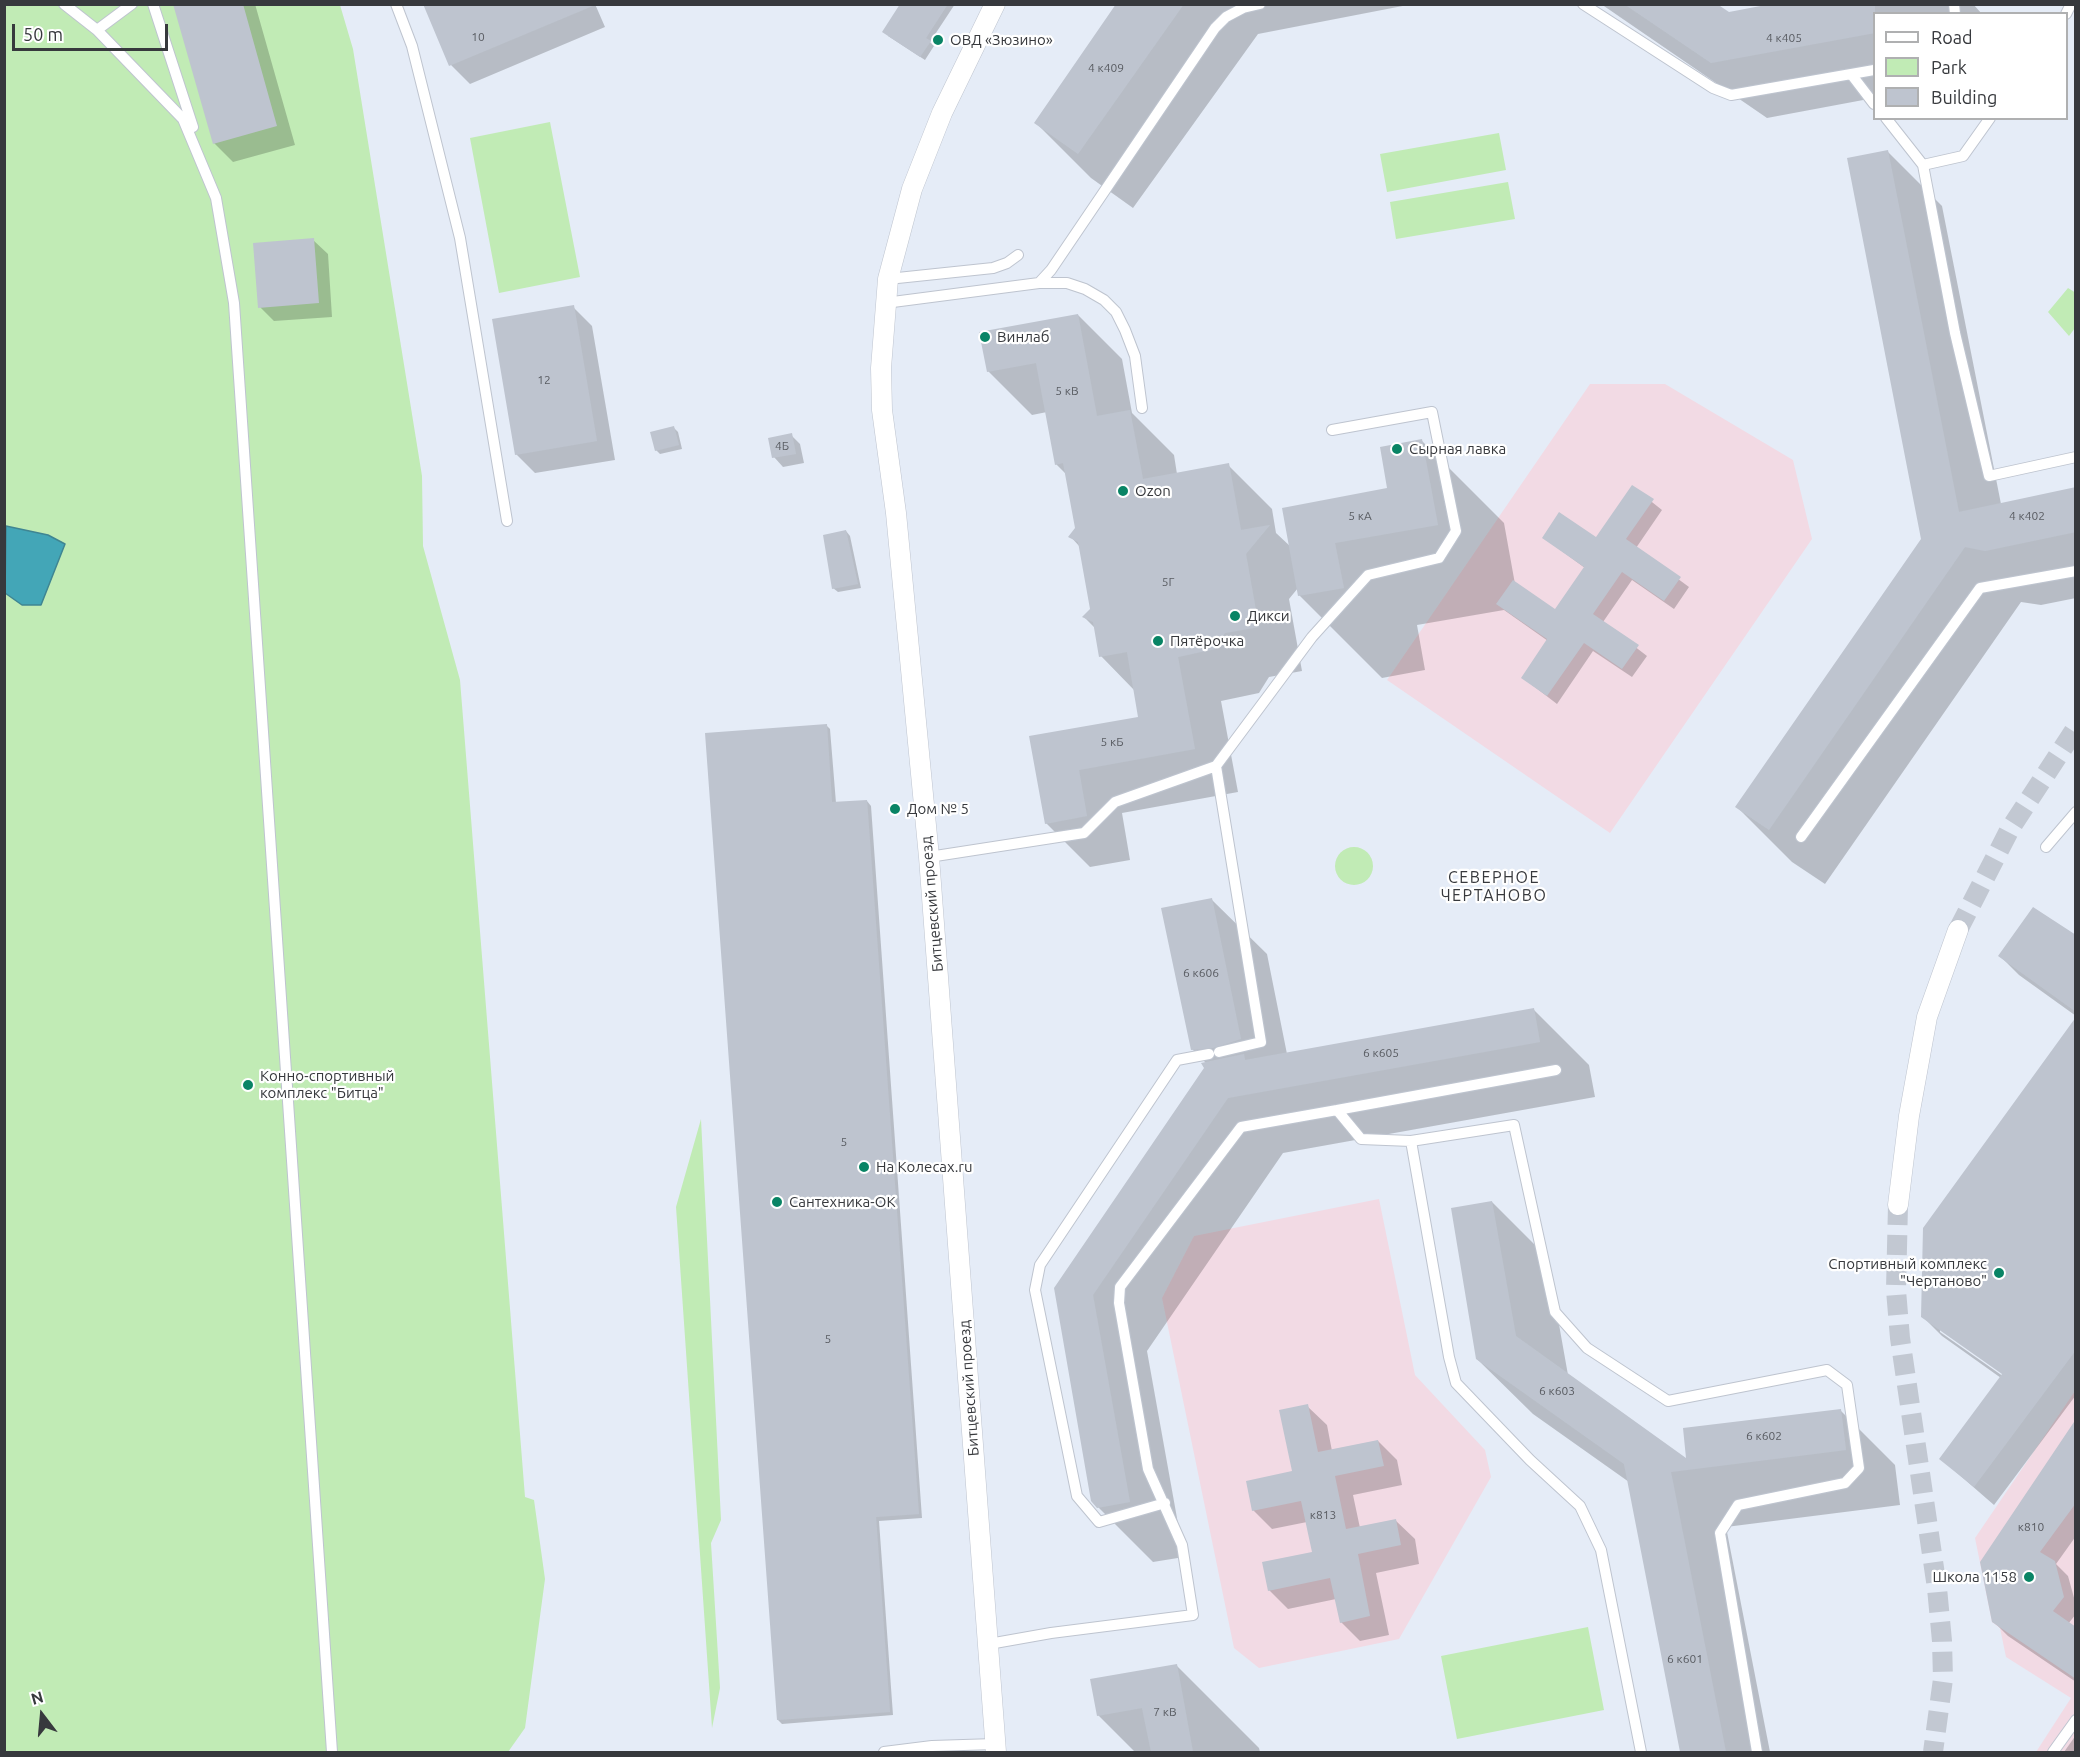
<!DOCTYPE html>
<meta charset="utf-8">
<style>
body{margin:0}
#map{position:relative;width:2080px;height:1757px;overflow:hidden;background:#e5ecf7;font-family:Ubuntu,sans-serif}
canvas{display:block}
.frame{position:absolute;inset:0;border:6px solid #37393d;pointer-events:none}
.legend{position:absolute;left:1873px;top:12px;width:195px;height:108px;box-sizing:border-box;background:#fff;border:2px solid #afb0b1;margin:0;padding:8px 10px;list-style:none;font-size:18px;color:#37393d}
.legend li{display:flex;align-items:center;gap:12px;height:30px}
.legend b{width:30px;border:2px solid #afb0b1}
.north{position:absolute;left:12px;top:1685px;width:60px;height:60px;-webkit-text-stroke:4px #fff;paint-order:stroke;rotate:344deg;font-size:16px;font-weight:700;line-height:24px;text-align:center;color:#37393d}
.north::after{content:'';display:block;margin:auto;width:21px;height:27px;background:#37393d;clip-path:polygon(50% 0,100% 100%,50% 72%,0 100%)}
.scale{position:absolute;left:12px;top:24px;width:156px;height:27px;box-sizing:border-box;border:3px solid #37393d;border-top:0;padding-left:8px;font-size:18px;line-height:21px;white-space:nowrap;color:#37393d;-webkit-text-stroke:4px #fff;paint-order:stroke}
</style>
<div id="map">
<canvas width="2080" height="1757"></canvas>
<div class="frame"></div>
<ul class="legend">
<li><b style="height:8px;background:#fff"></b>Road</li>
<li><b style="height:16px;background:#c1ebb5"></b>Park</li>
<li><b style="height:16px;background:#bec4cf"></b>Building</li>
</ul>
<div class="north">N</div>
<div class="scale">50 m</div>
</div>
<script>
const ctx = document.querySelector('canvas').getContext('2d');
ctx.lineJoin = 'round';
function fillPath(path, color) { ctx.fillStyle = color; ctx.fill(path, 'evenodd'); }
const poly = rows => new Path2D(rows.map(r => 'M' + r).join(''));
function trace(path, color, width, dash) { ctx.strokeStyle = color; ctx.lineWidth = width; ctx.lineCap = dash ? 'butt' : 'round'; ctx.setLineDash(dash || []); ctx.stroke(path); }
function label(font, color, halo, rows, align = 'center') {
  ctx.font = font + ' Ubuntu,sans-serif'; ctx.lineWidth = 4.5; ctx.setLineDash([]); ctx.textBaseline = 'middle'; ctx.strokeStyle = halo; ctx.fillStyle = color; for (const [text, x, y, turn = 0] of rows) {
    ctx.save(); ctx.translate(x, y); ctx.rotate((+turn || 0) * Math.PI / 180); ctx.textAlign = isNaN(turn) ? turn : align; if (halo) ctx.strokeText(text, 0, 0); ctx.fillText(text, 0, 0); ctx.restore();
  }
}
const education = poly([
 [1590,384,1665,384,1793,460,1812,539,1610,833,1387,680],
 [1379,1199,1415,1375,1485,1450,1491,1477,1399,1639,1259,1668,1234,1648,1162,1298,1194,1236],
 [2075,1391,2075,1752,2036,1752,2071,1698,2006,1657,2000,1628,1992,1622,1975,1538]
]);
const green = poly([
 [5,5,340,5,353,49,422,476,423,546,460,680,525,1497,534,1500,545,1579,525,1728,508,1752,5,1752],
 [550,122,580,277,499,293,470,138],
 [1499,133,1506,170,1387,192,1380,154],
 [1508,182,1515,219,1396,239,1390,202],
 [2068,288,2076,293,2075,328,2069,336,2048,312],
 '1335 866a19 19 0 1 1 38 0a19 19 0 1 1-38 0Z',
 [701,1119,721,1520,711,1543,720,1688,712,1728,676,1207],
 [1588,1627,1604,1710,1457,1739,1441,1656]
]);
const water = poly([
 [6,526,48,535,65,544,41,605,22,605,5,593,6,526]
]);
const shadow = poly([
 [175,4,255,4,295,145,233,162,214,143],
 [425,4,595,4,605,27,470,84,451,65],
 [902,4,955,4,930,42,934,46,925,60,888,36],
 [1118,4,1413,4,1258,34,1133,208,1091,178,1036,123],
 [1601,4,1714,4,1728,14,1779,4,1973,4,1982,14,1874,14,1874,98,1767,118],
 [1887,151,1942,206,2001,504,2076,488,2076,598,2041,605,2021,602,1825,884,1792,862,1737,807,1922,540],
 [313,240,328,254,332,317,274,321,260,307],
 [573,307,592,326,615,460,535,473,516,454],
 [1078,315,1122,359,1132,413,1174,455,1177,474,1228,465,1272,509,1276,533,1291,547,1389,489,1422,441,1504,523,1515,584,1555,611,1585,568,1544,538,1597,540,1633,487,1662,510,1636,548,1689,587,1674,609,1632,580,1603,622,1647,656,1632,677,1593,651,1557,704,1523,678,1548,641,1504,610,1417,625,1425,670,1382,678,1299,595,1298,588,1289,599,1302,671,1269,677,1259,693,1221,701,1238,792,1122,813,1130,860,1090,867,1046,823,1031,737,1140,718,1135,691,1101,656,1096,629,1084,617,1092,610,1080,547,1070,536,1077,529,1067,475,1056,464,1047,412,1032,415,988,371],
 [674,428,678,432,682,449,660,454,656,450],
 [791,435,800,444,804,463,783,467,774,457],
 [846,531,850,536,861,588,838,592,833,588],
 [826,725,830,729,836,803,867,801,871,806,922,1518,879,1521,893,1715,782,1724,778,1720],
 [1211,899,1267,954,1287,1054,1534,1010,1589,1065,1595,1097,1283,1153,1147,1351,1184,1557,1153,1562,1098,1507,1055,1288,1206,1068,1206,1063,1192,1049],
 [2076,937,2076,1016,2019,975,2000,956],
 [2076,1020,2076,1395,1994,1505,1941,1459,2001,1378,1942,1336,1923,1317],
 [1940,1328,2009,1377,2007,1379,1940,1332],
 [1492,1202,1547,1257,1568,1375,1688,1461,1840,1410,1895,1465,1900,1505,1726,1527,1770,1752,1682,1752,1629,1482,1533,1414,1477,1359],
 [1307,1406,1327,1425,1332,1451,1378,1441,1397,1460,1402,1485,1353,1495,1360,1528,1395,1520,1415,1539,1419,1564,1376,1573,1389,1635,1360,1641,1341,1622,1336,1599,1288,1609,1269,1590,1313,1553,1307,1522,1272,1529,1253,1510,1294,1472],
 [2076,1422,2076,1536,2056,1564,2068,1576,2076,1605,2076,1614,2068,1624,2076,1629,2076,1682,2008,1636,1993,1621],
 [1176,1665,1259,1748,1260,1752,1135,1752,1098,1715],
 [2076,1735,2076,1752,2064,1752]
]);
const building = poly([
 [173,4,243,4,277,126,213,144],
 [423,4,595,4,595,5,449,66],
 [900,4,948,4,926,38,931,41,920,57,882,32],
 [1116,4,1184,4,1078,154,1034,123],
 [1624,4,1717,4,1729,12,1771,4,1875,4,1875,33,1711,63],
 [1888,150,1959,512,2076,487,2076,532,1985,551,1965,547,1769,830,1735,807,1921,539,1847,158],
 [314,238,319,303,258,308,253,243],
 [574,305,597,441,515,455,492,319],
 [1078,314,1097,416,1130,410,1143,479,1229,463,1241,530,1270,525,1246,554,1259,627,1225,633,1215,649,1178,657,1195,749,1079,770,1087,816,1045,824,1029,736,1138,717,1127,652,1099,657,1093,622,1082,617,1090,609,1078,542,1068,537,1075,528,1063,463,1055,465,1036,363,987,372,979,332],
 [674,426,679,445,655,451,650,432],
 [792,433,796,454,772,458,768,438],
 [1422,439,1438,525,1335,543,1344,588,1298,596,1282,508,1387,488,1380,447],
 [1632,485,1654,499,1626,539,1681,577,1664,601,1622,572,1593,614,1639,645,1622,669,1584,643,1547,696,1521,678,1547,639,1496,604,1513,580,1555,609,1584,567,1542,538,1559,512,1596,537],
 [846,530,858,584,832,589,823,535],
 [827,724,832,802,867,800,919,1514,876,1517,890,1712,777,1720,705,733],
 [1212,898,1241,1039,1213,1048,1191,1050,1161,908],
 [2033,907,2076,935,2076,1012,1998,956],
 [1534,1008,1540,1042,1228,1098,1093,1295,1130,1502,1097,1508,1091,1501,1054,1288,1204,1068,1201,1063,1244,1054,1245,1060],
 [2076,1017,2076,1350,1974,1487,1939,1459,2002,1374,1921,1317,1923,1228],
 [1492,1201,1516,1336,1686,1458,1683,1428,1841,1409,1846,1450,1671,1472,1726,1752,1680,1752,1624,1464,1476,1359,1451,1208],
 [1308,1404,1318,1452,1378,1440,1384,1466,1335,1476,1346,1529,1396,1519,1401,1545,1358,1554,1370,1616,1340,1623,1330,1578,1268,1591,1262,1562,1312,1552,1301,1501,1252,1511,1246,1481,1292,1471,1279,1410],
 [2076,1419,2076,1503,2040,1552,2055,1561,2064,1597,2053,1611,2076,1627,2076,1679,1992,1622,1980,1562],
 [1177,1664,1193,1752,1151,1752,1142,1708,1097,1716,1090,1679]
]);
const minorTunnel = poly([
 [1958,930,2010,829,2076,728],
 [1898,1205,1896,1290,1900,1338,1937,1588,1942,1641,1943,1679,1933,1752]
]);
const service = poly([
 [64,4,97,30,183,119,216,198,234,303,332,1752],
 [153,4,193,127],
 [396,4,412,46,460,238,507,521],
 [1583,4,1713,88,1731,95,1874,70],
 [1954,4,1955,14],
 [2066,14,2071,4],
 [97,30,132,4],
 [1851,74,1874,104],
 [1886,118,1923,165,1963,156,1990,118],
 [1923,165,1955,333,1989,476,2076,457],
 [888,279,993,268,1007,263,1018,255],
 [1039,283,1051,270,1215,28,1226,17,1243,8,1260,4],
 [885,303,1039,283,1067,283,1085,289,1104,300,1116,312,1125,330,1135,356,1142,408],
 [1216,766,1312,637,1368,575,1439,558,1456,531,1432,412,1332,430],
 [1801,837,1980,588,2076,571],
 [2046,847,2076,812],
 [929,857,1084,833,1115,802,1216,766,1261,1042,1219,1052],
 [1337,1110,1556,1070],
 [1411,1141,1514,1125,1555,1312,1587,1348,1668,1401,1827,1370,1847,1385,1859,1468,1845,1483,1738,1505,1720,1533,1757,1752],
 [1165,1503,1099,1522,1077,1496,1035,1290,1040,1265,1177,1060,1209,1054],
 [989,1644,1051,1633,1193,1615,1182,1545,1148,1469,1119,1303,1120,1287,1241,1127,1337,1110,1361,1139,1411,1141,1449,1357,1456,1383,1530,1460,1580,1506,1601,1550,1641,1752],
 [884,1752,932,1746,995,1744],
 [2053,1752,2076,1720]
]);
const minor = poly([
 [995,4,942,113,912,189,888,279,881,368,882,410,896,513,929,857,996,1752],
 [1898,1205,1909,1116,1927,1017,1958,930]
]);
const markers = [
 [938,40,6,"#098465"],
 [985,337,6,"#098465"],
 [1397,449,6,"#098465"],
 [1123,491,6,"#098465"],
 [1235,616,6,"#098465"],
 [1158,641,6,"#098465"],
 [895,809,6,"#098465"],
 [248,1085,6,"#098465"],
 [864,1167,6,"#098465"],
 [777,1202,6,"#098465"],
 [1999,1273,6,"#098465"],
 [2029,1577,6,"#098465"]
];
const numberNames = [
 ["10",478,37],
 ["4 к405",1784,38],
 ["4 к409",1106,68],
 ["12",544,380],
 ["5 кВ",1067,391],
 ["4Б",782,446],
 ["5 кА",1360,516],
 ["4 к402",2027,516],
 ["5Г",1168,582],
 ["5 кБ",1112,742],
 ["6 к606",1201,973],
 ["6 к605",1381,1053],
 ["5",844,1142],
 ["5",828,1339],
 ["6 к603",1557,1391],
 ["6 к602",1764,1436],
 ["к813",1323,1515],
 ["к810",2031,1527],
 ["6 к601",1685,1659],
 ["7 кВ",1165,1712]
];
const poiNames = [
 ["ОВД «Зюзино»",950,40],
 ["Винлаб",997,337],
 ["Сырная лавка",1409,449],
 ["Ozon",1135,491],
 ["Дикси",1247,616],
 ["Пятёрочка",1170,641],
 ["Дом № 5",907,809],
 ["Конно-спортивный",260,1076],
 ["комплекс \"Битца\"",260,1093],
 ["На Колесах.ru",876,1167],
 ["Сантехника-ОК",789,1202],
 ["Спортивный комплекс",1987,1264,"right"],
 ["\"Чертаново\"",1987,1281,"right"],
 ["Школа 1158",2017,1577,"right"]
];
const streetNames = [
 ["Битцевский проезд",932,904,-95],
 ["Битцевский проезд",969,1388,-94]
];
const neighbourhoodNames = [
 ["СЕВЕРНОЕ",1494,878],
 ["ЧЕРТАНОВО",1494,896]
];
fillPath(education, '#f2dae4');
fillPath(green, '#c1ebb5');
fillPath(water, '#43a6b7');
trace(water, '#3f8592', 1.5);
fillPath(shadow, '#0003');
fillPath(building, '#bec4cf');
trace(minorTunnel, '#c2c8d2', 20, [20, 10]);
trace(service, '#bec4cf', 12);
trace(minor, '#bec4cf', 21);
trace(service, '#fff', 10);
trace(minor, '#fff', 20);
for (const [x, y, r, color] of markers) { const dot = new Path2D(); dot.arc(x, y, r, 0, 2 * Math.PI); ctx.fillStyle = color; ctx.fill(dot); trace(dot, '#fff', 2); }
label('12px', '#595c62', null, numberNames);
label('15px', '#37393d', '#fff', poiNames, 'left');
label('15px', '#37393d', '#fff', streetNames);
ctx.letterSpacing = '1.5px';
label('16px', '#37393d', '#fff', neighbourhoodNames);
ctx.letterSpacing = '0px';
</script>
